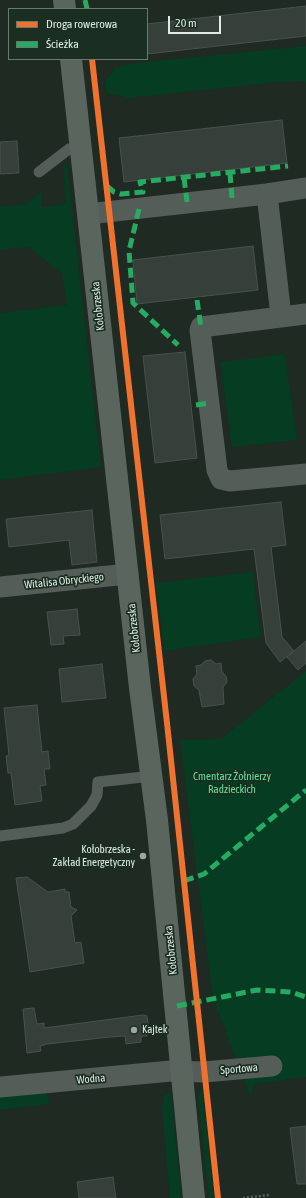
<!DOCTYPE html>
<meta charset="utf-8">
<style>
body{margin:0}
#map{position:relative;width:306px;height:1198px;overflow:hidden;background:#1e2a22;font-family:"Asap Condensed",sans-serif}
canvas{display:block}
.legend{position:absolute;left:8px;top:8px;width:140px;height:52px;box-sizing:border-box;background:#1a2e21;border:1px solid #697a6f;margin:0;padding:5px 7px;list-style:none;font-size:12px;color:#dfebe3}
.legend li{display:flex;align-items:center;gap:8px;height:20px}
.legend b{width:20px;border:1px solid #697a6f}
.scale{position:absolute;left:168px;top:16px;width:53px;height:18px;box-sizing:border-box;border:2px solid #dfebe3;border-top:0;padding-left:5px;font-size:12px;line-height:14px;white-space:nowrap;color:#dfebe3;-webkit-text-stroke:3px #1a2e21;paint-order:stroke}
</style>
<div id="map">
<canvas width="306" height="1198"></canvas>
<ul class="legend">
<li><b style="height:5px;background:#ef722f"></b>Droga rowerowa</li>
<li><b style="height:5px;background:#26ab63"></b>Ścieżka</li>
</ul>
<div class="scale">20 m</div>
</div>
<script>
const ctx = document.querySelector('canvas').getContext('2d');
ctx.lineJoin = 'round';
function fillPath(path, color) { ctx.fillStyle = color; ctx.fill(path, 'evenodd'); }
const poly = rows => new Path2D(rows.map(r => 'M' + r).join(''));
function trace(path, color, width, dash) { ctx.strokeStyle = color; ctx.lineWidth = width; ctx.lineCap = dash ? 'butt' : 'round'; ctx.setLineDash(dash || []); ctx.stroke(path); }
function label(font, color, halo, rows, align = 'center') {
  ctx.font = font + ' "Asap Condensed",sans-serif'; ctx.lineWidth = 3.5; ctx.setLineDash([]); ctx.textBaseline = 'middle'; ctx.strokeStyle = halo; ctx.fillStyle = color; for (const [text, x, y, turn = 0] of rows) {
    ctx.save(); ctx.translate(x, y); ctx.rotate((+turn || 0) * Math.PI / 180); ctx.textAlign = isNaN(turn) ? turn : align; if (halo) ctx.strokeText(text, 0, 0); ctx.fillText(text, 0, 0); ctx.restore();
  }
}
const green = poly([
 [306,46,306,83,302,81,279,82,128,98,106,93,105,81,115,68,135,63],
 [67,164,101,467,0,480,0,313,67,305,62,273,28,247,0,250,0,206,26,204,41,192,42,207,66,204,63,165],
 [285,354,297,440,232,447,220,362],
 [253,572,261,637,164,651,156,583],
 [306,671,306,1077,255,1084,250,1096,213,999,180,740,221,739],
 [202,1086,214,1198,209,1198,198,1097],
 [45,1090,50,1104,0,1110,0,1095],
 [171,1093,181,1198,170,1198,162,1108,164,1095]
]);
const building = poly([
 [306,6,306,36,147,54,147,24,306,6],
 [282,120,287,163,124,182,119,138,282,120],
 [17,141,19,173,0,174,0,142,17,141],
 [253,246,258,290,137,304,133,260,253,246],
 [185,352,197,458,155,463,143,356,185,352],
 [281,502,286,545,271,547,282,637,294,651,280,662,266,643,254,549,165,559,160,515,281,502],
 [92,510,97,562,72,565,69,540,9,547,6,519,92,510],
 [77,609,80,635,63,636,64,644,51,645,47,612,77,609],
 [306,641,306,663,298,670,287,657,306,641],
 [211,660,216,664,221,663,222,672,226,676,227,682,223,687,224,704,202,707,199,690,194,686,193,679,197,674,196,666,201,665,205,661,211,660],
 [102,664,106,698,62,702,59,669,102,664],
 [37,705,42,752,48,751,50,769,44,769,46,785,40,786,42,801,15,805,11,773,8,773,6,756,9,755,4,708,37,705],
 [27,877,48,892,65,889,65,892,69,892,71,907,77,910,71,916,75,943,81,942,84,963,30,972,16,878,27,877],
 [34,1008,37,1024,44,1023,44,1028,143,1015,147,1016,149,1030,146,1030,147,1036,141,1036,141,1042,126,1044,125,1036,110,1037,47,1044,40,1046,41,1051,27,1053,23,1009,34,1008],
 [306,1126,306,1184,297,1184,290,1128,306,1126],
 [113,1177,116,1198,79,1198,77,1182,113,1177]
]);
const path = poly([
 [243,1198,269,1195]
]);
const lane = poly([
 [39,172,69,149,81,147],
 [0,836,63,828,73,824,91,806,97,795,98,782,152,776]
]);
const street = poly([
 [267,194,281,316],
 [88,214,267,194,306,188],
 [306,314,201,327,200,330,217,470,221,479,230,481,306,474],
 [0,587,128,574],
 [0,1087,171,1071,204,1072,272,1066]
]);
const secondary = poly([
 [64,0,65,9],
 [71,59,140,688,157,820,194,1198]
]);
const quiet = poly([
 [85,0,87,9],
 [230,173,232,198],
 [184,178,187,202],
 [107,186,114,192,121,194,143,192,140,182,288,166],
 [139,209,129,251,133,303,178,345],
 [197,300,201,327],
 [196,405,209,403],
 [184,881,204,874,306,790],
 [177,1006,257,990,291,992,306,997]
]);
const cycleway = poly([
 [92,59,167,723,218,1198]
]);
const markers = [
 [143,856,4,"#9ba79f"],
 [134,1030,4,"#9ba79f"]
];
const streetNames = [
 ["Kołobrzeska",98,306,-96],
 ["Witalisa Obryckiego",64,581,-6],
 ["Kołobrzeska",134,628,-96],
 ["Kołobrzeska",171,950,-96],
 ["Sportowa",239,1069,-5],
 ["Wodna",91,1079,-5]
];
const parkNames = [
 ["Cmentarz Żołnierzy",232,777],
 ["Radzieckich",232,790]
];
const poiNames = [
 ["Kołobrzeska -",135,850],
 ["Zakład Energetyczny",135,863],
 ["Kajtek",142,1030,"left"]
];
fillPath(green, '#053c22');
fillPath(building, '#363f39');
trace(building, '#48524c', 1);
trace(path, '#5a605c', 2.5, [2, 2]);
trace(lane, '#545d58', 11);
trace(street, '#545d58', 21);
trace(secondary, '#59655d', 22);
trace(quiet, '#26ab63', 5, [10, 5]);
trace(cycleway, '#ef722f', 6);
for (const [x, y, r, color] of markers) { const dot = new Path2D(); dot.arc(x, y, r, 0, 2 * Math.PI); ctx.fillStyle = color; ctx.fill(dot); trace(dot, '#1a2e21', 1.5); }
label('11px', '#dfebe3', '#1a2e21', streetNames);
label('11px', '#62e19a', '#1a2e21', parkNames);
label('11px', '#dfebe3', '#1a2e21', poiNames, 'right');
</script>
